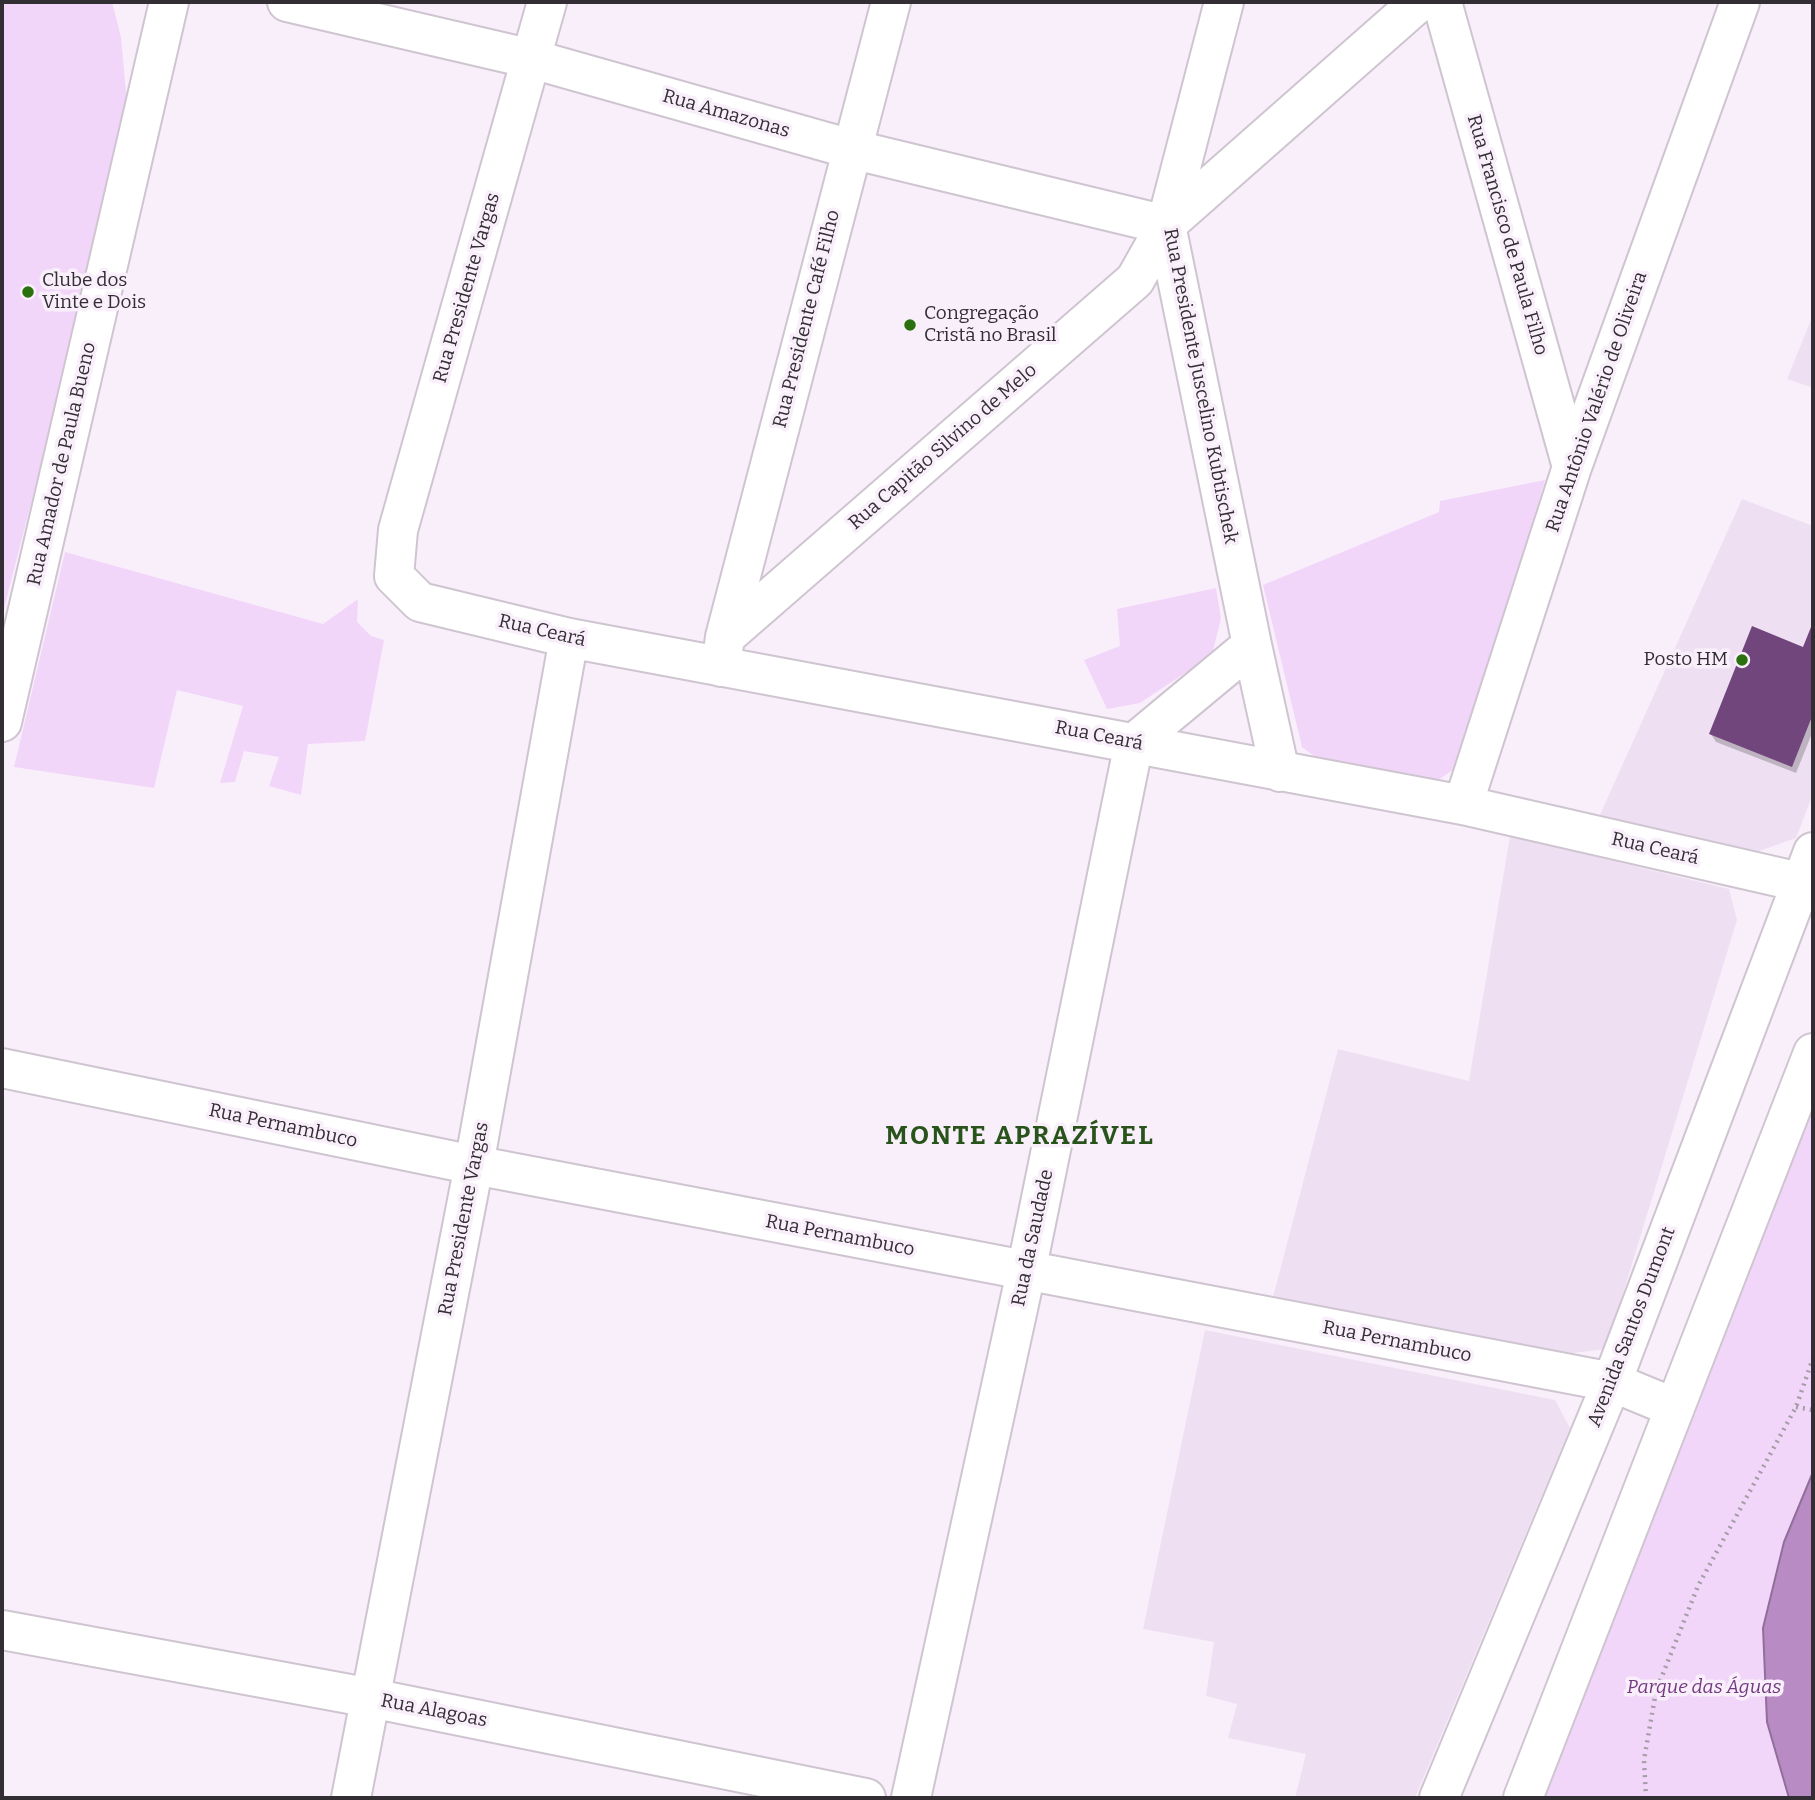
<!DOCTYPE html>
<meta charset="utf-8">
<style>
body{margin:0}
#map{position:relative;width:1815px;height:1800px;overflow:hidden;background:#f9effb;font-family:Bitter,serif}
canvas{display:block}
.frame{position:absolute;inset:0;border:4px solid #322e33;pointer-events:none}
</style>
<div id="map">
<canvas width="1815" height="1800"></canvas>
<div class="frame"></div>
</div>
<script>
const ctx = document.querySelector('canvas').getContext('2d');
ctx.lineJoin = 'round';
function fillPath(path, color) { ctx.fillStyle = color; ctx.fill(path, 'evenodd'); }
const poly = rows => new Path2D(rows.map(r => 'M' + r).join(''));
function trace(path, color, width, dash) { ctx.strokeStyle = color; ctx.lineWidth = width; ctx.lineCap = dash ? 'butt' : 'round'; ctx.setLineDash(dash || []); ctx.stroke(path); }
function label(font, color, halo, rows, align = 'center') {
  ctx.font = font + ' Bitter,serif'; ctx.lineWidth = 7; ctx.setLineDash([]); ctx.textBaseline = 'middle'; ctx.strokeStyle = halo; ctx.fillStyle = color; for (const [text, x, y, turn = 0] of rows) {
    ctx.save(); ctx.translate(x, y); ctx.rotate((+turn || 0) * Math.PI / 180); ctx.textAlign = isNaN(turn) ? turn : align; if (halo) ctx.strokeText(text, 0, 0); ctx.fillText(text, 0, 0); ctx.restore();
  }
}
const built = poly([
 [1813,315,1813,388,1787,379],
 [1742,499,1813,526,1813,794,1796,838,1751,854,1599,817],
 [1510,836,1729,889,1737,920,1606,1349,1557,1355,1273,1297,1338,1049,1469,1081],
 [1205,1330,1555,1400,1570,1428,1415,1798,1295,1798,1306,1754,1228,1738,1237,1704,1206,1696,1214,1642,1143,1629]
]);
const green = poly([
 [2,2,112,2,121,37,127,104,49,434,2,616],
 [1545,480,1462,764,1438,780,1325,764,1302,747,1263,585,1439,512,1440,501],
 [65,552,323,624,358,599,357,622,371,636,384,640,365,741,308,744,301,795,269,786,279,757,244,751,235,782,220,783,243,706,177,690,154,788,14,767],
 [1216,588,1221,618,1212,655,1140,703,1107,709,1084,660,1120,646,1117,609],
 [1813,1108,1813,1798,1542,1798,1693,1419]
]);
const water = poly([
 [1813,1472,1813,1798,1789,1798,1767,1722,1763,1628,1784,1542,1813,1472]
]);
const shadow = poly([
 [1813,627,1813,731,1796,773,1716,742,1711,734,1804,649]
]);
const building = poly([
 [1813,622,1813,714,1792,767,1709,734,1752,626,1803,647]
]);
const path = poly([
 [1796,1407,1813,1410],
 [1646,1798,1644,1760,1656,1691,1698,1586,1796,1407,1813,1358]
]);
const minor = poly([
 [287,2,532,59,851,149,1166,225],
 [547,2,398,530,394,576,420,602,569,638,1463,805,1813,885],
 [1224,2,1166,225,1252,645,1280,772],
 [1442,2,1572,467],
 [725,637,891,2],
 [721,667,725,637,1135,280,1166,225,1419,2],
 [2,722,169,2],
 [1463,805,1572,467,1740,2],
 [2,1068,474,1165,1612,1382,1675,1408],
 [2,1630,371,1698,866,1798],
 [351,1798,474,1165,569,638],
 [911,1798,1026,1272,1134,743,1252,645],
 [1439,1798,1612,1382,1813,852],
 [1523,1798,1813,1053]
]);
const markers = [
 [28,292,7,"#2a700e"],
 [910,325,7,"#2a700e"],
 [1742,660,7,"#2a700e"]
];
const streetNames = [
 ["Rua Amazonas",726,114,16],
 ["Rua Francisco de Paula Filho",1507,235,74],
 ["Rua Presidente Vargas",467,288,-74],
 ["Rua Presidente Café Filho",807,319,-76],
 ["Rua Presidente Juscelino Kubtischek",1200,386,79],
 ["Rua Antônio Valério de Oliveira",1597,402,-71],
 ["Rua Capitão Silvino de Melo",943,447,-41],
 ["Rua Amador de Paula Bueno",62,464,-77],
 ["Rua Ceará",542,631,13],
 ["Rua Ceará",1099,736,11],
 ["Rua Ceará",1655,849,13],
 ["Rua Pernambuco",283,1126,12],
 ["Rua Presidente Vargas",464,1219,-79],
 ["Rua Pernambuco",840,1236,11],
 ["Rua da Saudade",1033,1238,-78],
 ["Avenida Santos Dumont",1632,1327,-69],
 ["Rua Pernambuco",1397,1342,11],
 ["Rua Alagoas",434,1711,11]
];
const poiNames = [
 ["Clube dos",42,281],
 ["Vinte e Dois",42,303],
 ["Congregação",924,314],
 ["Cristã no Brasil",924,336],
 ["Posto HM",1728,660,"right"]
];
const parkNames = [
 ["Parque das Águas",1704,1688]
];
const districtNames = [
 ["MONTE APRAZÍVEL",1020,1137]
];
fillPath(built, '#eee0f2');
fillPath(green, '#f2d6fa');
fillPath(water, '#b98bc5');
trace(water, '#906f99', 2);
fillPath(shadow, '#0003');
fillPath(building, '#70467c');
trace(minor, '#cfc5d1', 42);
trace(path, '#a59da6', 4.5, [2, 5]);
trace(minor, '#fff', 38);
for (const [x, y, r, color] of markers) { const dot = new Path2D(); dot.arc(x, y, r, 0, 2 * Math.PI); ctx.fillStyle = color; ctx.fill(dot); trace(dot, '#f9effb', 2.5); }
label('19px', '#322e33', '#f9effb', streetNames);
label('19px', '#322e33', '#f9effb', poiNames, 'left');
label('italic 19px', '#723981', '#f9effb', parkNames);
ctx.letterSpacing = '2px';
label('bold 26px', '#28541b', '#f9effb', districtNames);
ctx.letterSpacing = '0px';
</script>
